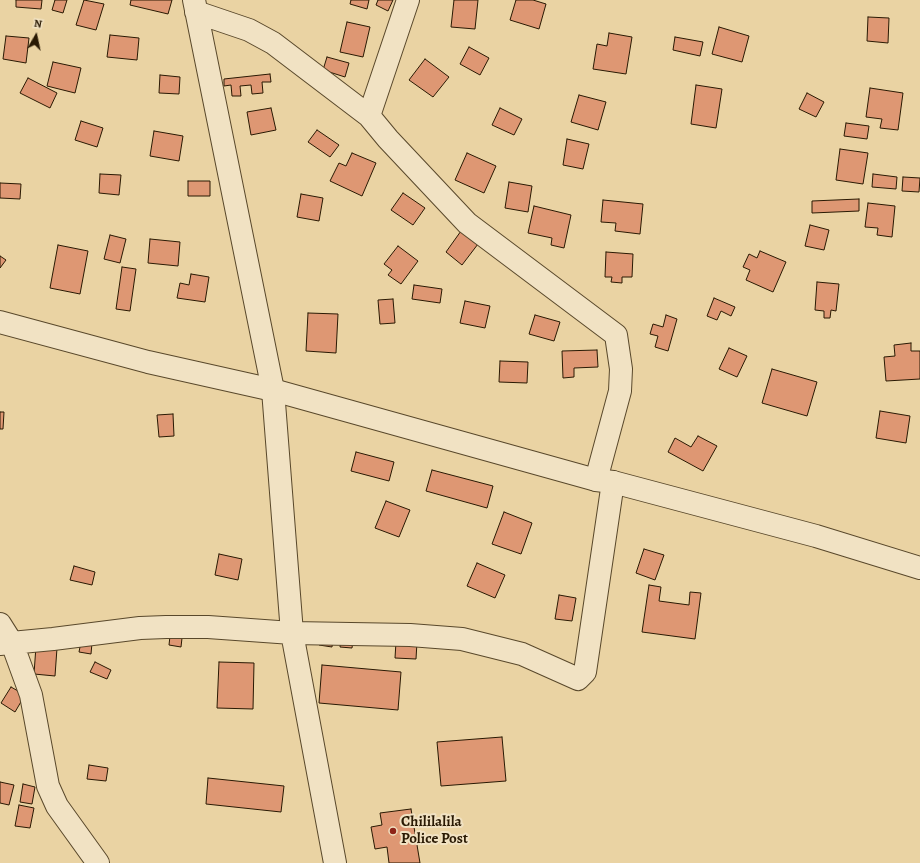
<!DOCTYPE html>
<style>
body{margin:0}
#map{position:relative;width:920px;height:863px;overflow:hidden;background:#ead3a3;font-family:Alegreya,serif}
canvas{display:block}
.north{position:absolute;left:16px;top:16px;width:40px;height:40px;-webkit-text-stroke:3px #f1e2c3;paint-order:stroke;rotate:9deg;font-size:11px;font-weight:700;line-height:16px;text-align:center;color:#291903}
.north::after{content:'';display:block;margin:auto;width:14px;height:18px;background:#291903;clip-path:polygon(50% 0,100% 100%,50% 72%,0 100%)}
</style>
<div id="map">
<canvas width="920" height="863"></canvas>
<div class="north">N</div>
</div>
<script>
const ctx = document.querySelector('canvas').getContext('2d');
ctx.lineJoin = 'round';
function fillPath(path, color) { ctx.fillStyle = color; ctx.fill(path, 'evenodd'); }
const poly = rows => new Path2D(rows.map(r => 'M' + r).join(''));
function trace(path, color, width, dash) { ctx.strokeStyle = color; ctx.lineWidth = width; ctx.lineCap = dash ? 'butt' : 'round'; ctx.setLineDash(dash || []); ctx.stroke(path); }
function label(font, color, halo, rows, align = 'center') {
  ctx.font = font + ' Alegreya,serif'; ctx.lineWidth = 4; ctx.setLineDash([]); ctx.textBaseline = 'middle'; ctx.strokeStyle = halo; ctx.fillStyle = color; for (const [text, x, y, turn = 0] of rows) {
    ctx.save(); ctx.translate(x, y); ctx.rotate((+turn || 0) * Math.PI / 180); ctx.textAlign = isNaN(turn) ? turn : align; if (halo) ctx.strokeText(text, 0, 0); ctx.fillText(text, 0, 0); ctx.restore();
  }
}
const building = poly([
 [16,0,42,0,41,9,16,7,16,0],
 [55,0,67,0,63,13,52,10,55,0],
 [84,0,104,4,96,30,76,25,84,0],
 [131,0,172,0,168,14,130,5,131,0],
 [351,0,369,0,367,9,350,4,351,0],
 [378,0,393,0,388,11,376,5,378,0],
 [454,0,478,0,475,29,451,27,454,0],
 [516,0,533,0,546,4,539,29,510,20,516,0],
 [868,17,889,18,888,43,867,41,868,17],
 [347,22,370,27,363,57,340,52,347,22],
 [719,27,749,36,742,62,712,54,719,27],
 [609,33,632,37,626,74,593,69,597,44,607,46,609,33],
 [110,35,139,38,137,60,107,57,110,35],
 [6,36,29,38,26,63,3,59,6,36],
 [675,37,703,42,700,56,673,50,675,37],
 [469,47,489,58,480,75,460,64,469,47],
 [327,57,349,63,345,77,323,70,327,57],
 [425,59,449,77,433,97,409,80,425,59],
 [53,62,81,68,75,93,47,86,53,62],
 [270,74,271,82,262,82,263,93,252,94,251,85,240,86,241,96,232,96,231,85,224,86,224,79,270,74],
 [160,75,180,77,179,94,159,93,160,75],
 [28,78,57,93,50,108,20,93,28,78],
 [696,85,722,89,716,128,691,124,696,85],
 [870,88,903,93,898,130,880,128,882,119,866,117,870,88],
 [807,93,824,102,816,117,799,109,807,93],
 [579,95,606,102,598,130,571,122,579,95],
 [271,108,276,130,251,135,247,112,271,108],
 [500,108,522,119,514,135,492,125,500,108],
 [81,121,103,128,97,147,75,140,81,121],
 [846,123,869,126,867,139,844,136,846,123],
 [317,130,339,145,330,157,308,142,317,130],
 [154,131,183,136,179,161,150,156,154,131],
 [567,139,589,144,583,169,563,165,567,139],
 [840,149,868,153,863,184,836,180,840,149],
 [352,153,376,163,362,196,330,181,339,163,346,166,352,153],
 [467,153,496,166,484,193,455,180,467,153],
 [100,174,121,175,119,195,99,193,100,174],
 [873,174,897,177,896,189,872,187,873,174],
 [903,177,920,178,919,192,902,191,903,177],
 [188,181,210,181,210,196,188,196,188,181],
 [509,182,532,186,528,212,505,208,509,182],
 [0,183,21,184,20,199,0,198,0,183],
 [403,193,425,208,413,225,391,210,403,193],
 [301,194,323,198,319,221,297,217,301,194],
 [859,199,859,211,812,213,812,201,859,199],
 [603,200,643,204,640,234,615,231,616,223,601,222,603,200],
 [868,203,895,206,892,237,877,235,878,228,865,227,868,203],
 [534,206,571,215,564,248,551,245,552,238,528,233,534,206],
 [810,225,829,230,824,250,805,246,810,225],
 [461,231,478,244,462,265,446,252,461,231],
 [110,235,126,239,120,263,104,259,110,235],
 [150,239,180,242,178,266,148,263,150,239],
 [58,245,88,251,80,294,50,288,58,245],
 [398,246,418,261,401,284,388,275,392,270,384,264,398,246],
 [760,251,786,262,773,292,746,280,750,270,743,267,749,254,757,258,760,251],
 [606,252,633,254,632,277,622,277,622,283,611,282,612,277,605,277,606,252],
 [0,256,6,260,0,268,0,256],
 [122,267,136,269,130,311,116,309,122,267],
 [191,274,209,277,205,302,177,298,180,283,189,285,191,274],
 [817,282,839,284,836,311,831,310,830,318,824,318,824,311,815,310,817,282],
 [414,285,442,289,440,303,412,299,414,285],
 [714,298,735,307,731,316,721,311,717,320,707,316,714,298],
 [393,299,395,323,380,324,378,300,393,299],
 [465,301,490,306,485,328,460,323,465,301],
 [308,313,338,314,336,353,306,351,308,313],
 [535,315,560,322,554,341,529,334,535,315],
 [666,315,677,319,668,351,655,347,658,336,650,334,653,324,663,327,666,315],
 [911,343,911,351,920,351,920,379,886,381,884,357,895,356,894,345,911,343],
 [729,348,747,356,737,377,719,369,729,348],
 [597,350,598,367,574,368,574,377,563,378,562,351,597,350],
 [500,361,528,362,527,383,499,382,500,361],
 [772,369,817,382,807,416,762,403,772,369],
 [880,411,910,416,906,443,876,438,880,411],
 [0,412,4,412,3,429,0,429,0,412],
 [173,414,174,436,159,437,157,415,173,414],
 [698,436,717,446,703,471,668,452,675,438,691,447,698,436],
 [356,452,394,462,389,481,351,471,356,452],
 [432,470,493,486,487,508,426,491,432,470],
 [386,501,410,510,399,537,375,528,386,501],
 [504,512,532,523,521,554,492,544,504,512],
 [644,549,664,555,655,580,636,573,644,549],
 [219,554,242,559,238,580,215,575,219,554],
 [477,563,505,575,495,598,467,586,477,563],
 [74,566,95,572,92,585,70,580,74,566],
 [649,585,661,587,659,601,689,605,690,592,701,593,695,639,642,632,649,585],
 [559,595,576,598,572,621,555,619,559,595],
 [170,636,182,638,181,647,169,645,170,636],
 [319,637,333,638,332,647,319,645,319,637],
 [341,639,353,640,352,648,340,647,341,639],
 [396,642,417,642,416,659,395,658,396,642],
 [92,643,91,654,79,652,80,647,73,646,92,643],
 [36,646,57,648,55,676,34,674,36,646],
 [95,662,111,670,107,679,90,672,95,662],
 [219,662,254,663,253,709,217,708,219,662],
 [322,665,401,672,398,710,319,703,322,665],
 [11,687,25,695,15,712,1,703,11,687],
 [502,737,506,781,441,786,437,742,502,737],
 [89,765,108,768,106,781,87,779,89,765],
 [208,778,284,786,281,812,206,804,208,778],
 [0,782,14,785,9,805,0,803,0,782],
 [23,784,35,787,32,804,20,802,23,784],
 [19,805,34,808,30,828,15,826,19,805],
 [411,809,420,863,389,863,387,847,375,849,371,827,382,825,380,813,411,809]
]);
const minor = poly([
 [194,0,273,390,292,633,335,863],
 [408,0,369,116,388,139,467,223,616,335,621,369,620,391,596,480],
 [196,12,249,30,273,43,369,116],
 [0,624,12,643,31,695,48,786,57,806,98,863],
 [0,644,53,639,140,628,166,627,208,627,292,633,410,635,462,639,522,654,578,679,585,672,613,482]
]);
const tertiary = poly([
 [0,322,148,362,273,390,596,480,613,482,816,536,920,568]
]);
const markers = [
 [393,831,4,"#8f2418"]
];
const poiNames = [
 ["Chililalila",401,822],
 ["Police Post",401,839]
];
fillPath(building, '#de9773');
trace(building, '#291903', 1);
trace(minor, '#59482b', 24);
trace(tertiary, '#59482b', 24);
trace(minor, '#f1e2c3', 22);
trace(tertiary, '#f1e2c3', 22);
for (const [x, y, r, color] of markers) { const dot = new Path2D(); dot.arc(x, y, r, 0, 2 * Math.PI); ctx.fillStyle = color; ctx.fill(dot); trace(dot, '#f1e2c3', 1.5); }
label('bold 15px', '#291903', '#f1e2c3', poiNames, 'left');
</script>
